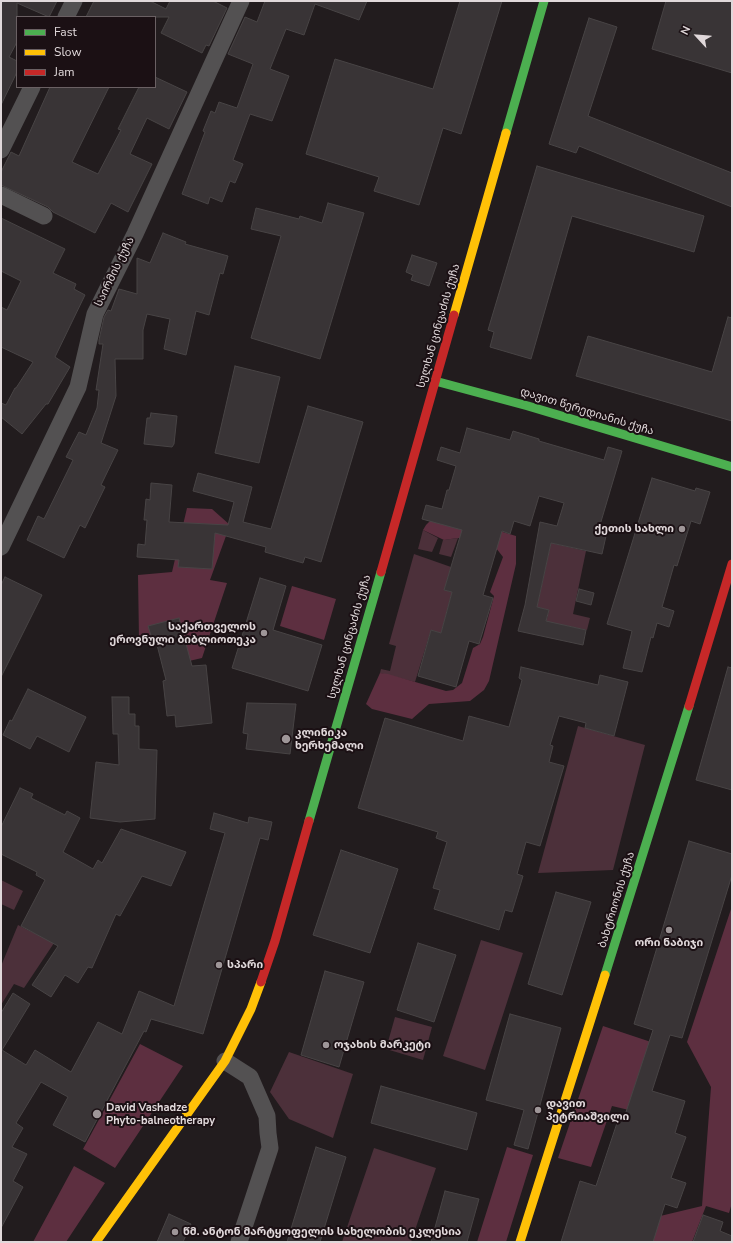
<!DOCTYPE html>
<meta charset="utf-8">
<style>
body{margin:0}
#map{position:relative;width:733px;height:1243px;overflow:hidden;background:#221c1e;font-family:"Nunito Sans",sans-serif}
canvas{display:block}
.frame{position:absolute;inset:0;border:2px solid #e0d8da;pointer-events:none}
.legend{position:absolute;left:16px;top:16px;width:140px;height:72px;box-sizing:border-box;background:#1b1014;border:1px solid #6a6063;margin:0;padding:5px 7px;list-style:none;font-size:12px;color:#e0d8da}
.legend li{display:flex;align-items:center;gap:8px;height:20px}
.legend b{width:20px;border:1px solid #6a6063}
.north{position:absolute;left:677px;top:16px;width:40px;height:40px;-webkit-text-stroke:3px #1b1014;paint-order:stroke;rotate:296deg;font-size:11px;font-weight:700;line-height:16px;text-align:center;color:#e0d8da}
.north::after{content:'';display:block;margin:auto;width:14px;height:18px;background:#e0d8da;clip-path:polygon(50% 0,100% 100%,50% 72%,0 100%)}
</style>
<div id="map">
<canvas width="733" height="1243"></canvas>
<div class="frame"></div>
<ul class="legend">
<li><b style="height:5px;background:#4caf50"></b>Fast</li>
<li><b style="height:5px;background:#ffc107"></b>Slow</li>
<li><b style="height:5px;background:#c62828"></b>Jam</li>
</ul>
<div class="north">N</div>
</div>
<script>
const ctx = document.querySelector('canvas').getContext('2d');
ctx.lineJoin = 'round';
function fillPath(path, color) { ctx.fillStyle = color; ctx.fill(path, 'evenodd'); }
const poly = rows => new Path2D(rows.map(r => 'M' + r).join(''));
function trace(path, color, width, dash) { ctx.strokeStyle = color; ctx.lineWidth = width; ctx.lineCap = dash ? 'butt' : 'round'; ctx.setLineDash(dash || []); ctx.stroke(path); }
function label(font, color, halo, rows, align = 'center') {
  ctx.font = font + ' "Nunito Sans","Noto Sans Georgian",sans-serif'; ctx.lineWidth = 4; ctx.setLineDash([]); ctx.textBaseline = 'middle'; ctx.strokeStyle = halo; ctx.fillStyle = color; for (const [text, x, y, turn = 0] of rows) {
    ctx.save(); ctx.translate(x, y); ctx.rotate((+turn || 0) * Math.PI / 180); ctx.textAlign = isNaN(turn) ? turn : align; if (halo) ctx.strokeText(text, 0, 0); ctx.fillText(text, 0, 0); ctx.restore();
  }
}
const green = poly([
 [423,530,438,538,432,552,418,549],
 [458,538,451,557,439,554,443,540],
 [551,543,586,551,573,614,590,618,587,630,563,625,559,640,543,636,549,610,537,607],
 [414,554,451,567,444,590,452,592,441,633,431,630,415,682,380,673,381,669,390,671,396,646,389,644],
 [578,726,645,745,613,870,538,873],
 [1,880,23,891,14,910,1,904],
 [76,910,24,988,14,984,1,1005,1,966,18,925,46,939],
 [481,940,523,953,485,1070,443,1056],
 [395,1017,432,1027,423,1060,386,1049],
 [289,1052,353,1074,333,1138,289,1119,270,1092],
 [374,1148,436,1168,411,1242,342,1242]
]);
const forest = poly([
 [187,508,212,509,230,525,210,580,227,583,202,658,189,661,181,633,139,640,138,575,172,572],
 [453,517,516,536,516,564,489,681,484,690,470,701,429,704,412,719,372,709,366,704,380,673,388,674,446,691,453,690,462,683,473,648,480,644,483,637,494,596,490,592,503,557,496,548,458,538,444,540,423,530,426,525,430,521],
 [292,586,336,599,324,640,280,626],
 [732,906,732,1203,729,1213,706,1206,692,1242,648,1242,656,1217,702,1206,711,1087,687,1042],
 [603,1026,651,1042,629,1110,612,1106,591,1167,558,1158],
 [140,1044,183,1066,115,1168,83,1149],
 [507,1147,533,1155,506,1242,477,1242],
 [74,1166,105,1183,66,1242,33,1242]
]);
const building = poly([
 [1,1,57,1,49,17,17,3,17,42,9,57,17,61,17,72,1,105,1,1],
 [94,1,150,1,166,9,170,1,213,1,227,8,209,46,206,45,202,53,161,33,169,17,86,17,94,1],
 [265,1,367,1,359,20,315,4,304,35,286,29,270,69,289,76,272,121,250,114,233,160,243,164,235,183,230,181,222,202,210,197,208,204,182,194,205,132,203,131,211,111,215,113,219,102,237,108,253,64,228,54,245,17,257,22,265,1],
 [460,1,502,1,461,134,443,128,419,205,374,191,379,177,306,154,335,59,433,89,460,1],
 [666,1,732,1,732,73,652,49,666,1],
 [589,18,617,27,588,116,732,173,732,207,579,146,576,153,549,144,589,18],
 [155,77,187,92,169,129,147,118,130,154,152,164,128,212,111,203,95,233,53,212,48,207,1,185,1,172,11,152,19,156,50,87,109,87,72,162,98,174,121,130,118,129,139,87,155,87,155,77],
 [537,166,704,216,694,252,572,216,531,359,490,347,494,332,488,330,537,166],
 [328,203,364,213,320,359,251,338,281,236,251,229,256,208,299,219,300,216,322,223,328,203],
 [1,218,65,249,53,273,76,284,74,289,85,295,55,357,70,367,48,404,46,404,22,434,1,417,1,403,6,405,15,388,16,388,33,362,1,347,1,307,7,310,21,281,1,271,1,218],
 [163,233,186,242,185,244,228,256,223,274,220,273,209,315,196,311,186,355,164,349,170,319,147,314,143,330,143,359,115,359,116,396,101,443,118,450,101,485,105,487,85,528,80,525,64,558,27,540,38,516,44,519,73,460,66,457,79,432,86,435,97,408,99,390,96,390,103,344,99,344,99,340,104,317,108,310,111,311,119,289,137,294,137,258,150,263,163,233],
 [412,255,437,263,429,286,411,280,413,275,406,272,412,255],
 [728,317,732,318,732,421,576,376,588,336,712,372,728,317],
 [235,366,280,377,259,463,215,453,235,366],
 [308,406,363,422,321,562,305,557,303,563,265,552,266,547,215,533,212,569,178,567,179,560,137,557,138,544,145,545,147,520,144,520,146,499,150,500,151,483,172,485,169,522,228,525,234,502,193,491,198,473,252,487,243,522,271,529,308,406],
 [151,413,177,416,174,444,172,447,144,444,147,418,150,418,151,413],
 [467,428,510,440,513,431,539,439,539,441,604,460,608,447,622,451,597,535,606,536,602,554,551,543,537,607,549,610,546,621,586,630,583,645,518,631,525,605,540,522,557,526,564,503,539,496,530,526,514,521,510,534,502,531,483,595,493,598,479,644,469,641,456,687,418,676,431,630,441,633,452,592,444,590,462,530,422,519,426,505,442,509,447,490,449,490,456,466,437,460,441,447,460,453,467,428],
 [652,478,695,491,696,488,710,492,700,524,691,521,677,566,674,565,662,607,674,611,669,627,657,623,653,638,651,637,642,672,623,668,632,631,607,624,652,478],
 [5,577,42,595,1,677,1,585,5,577],
 [260,578,286,586,273,630,322,645,308,691,232,668,260,578],
 [579,589,594,593,591,605,576,601,579,589],
 [179,618,192,666,206,665,212,723,176,727,175,715,167,716,163,681,166,680,156,641,153,642,148,626,179,618],
 [521,667,598,685,600,675,628,682,614,736,585,728,586,723,559,716,550,745,553,746,549,762,564,766,540,846,526,842,517,874,523,876,512,912,505,910,499,930,434,909,440,890,433,888,447,842,436,838,438,832,358,808,385,718,463,741,469,716,509,727,522,680,519,678,521,667],
 [728,667,732,668,732,790,696,780,728,667],
 [28,689,86,717,69,752,37,736,30,749,3,735,10,720,12,721,28,689],
 [112,697,129,697,129,714,135,714,135,726,139,726,139,749,157,750,155,819,120,822,90,818,96,762,119,765,118,734,113,734,112,697],
 [247,703,296,704,290,754,246,749,248,734,243,733,247,703],
 [20,788,33,794,31,798,65,815,67,811,80,818,63,852,93,869,98,860,102,863,121,829,186,852,171,886,142,876,120,916,116,914,92,968,88,967,78,983,65,975,51,997,32,985,58,946,21,926,45,880,36,875,37,872,1,854,1,827,20,788],
 [214,813,248,823,249,817,272,822,268,840,260,838,203,1034,151,1019,146,1032,144,1031,85,1142,53,1125,68,1097,41,1082,16,1123,23,1128,12,1147,27,1154,13,1181,23,1187,1,1228,1,1013,13,993,30,1004,2,1050,26,1065,35,1050,71,1072,98,1022,122,1034,139,991,174,1006,225,833,210,829,214,813],
 [689,841,732,854,732,875,682,1038,670,1035,652,1091,685,1101,675,1133,686,1137,671,1178,686,1183,677,1208,665,1204,653,1242,561,1242,580,1181,596,1186,620,1114,625,1115,653,1030,634,1024,689,841],
 [341,850,398,869,370,953,313,935,341,850],
 [556,892,591,902,562,995,528,984,556,892],
 [418,943,456,955,434,1022,397,1010,418,943],
 [325,971,364,982,339,1067,301,1055,325,971],
 [510,1014,561,1028,528,1149,514,1145,524,1110,486,1100,510,1014],
 [381,1086,477,1113,467,1150,371,1123,381,1086],
 [316,1147,346,1157,320,1242,287,1242,316,1147],
 [445,1191,479,1199,467,1242,431,1242,445,1191],
 [169,1214,191,1224,183,1242,157,1242,169,1214],
 [703,1215,723,1222,720,1231,732,1236,732,1242,693,1242,703,1215]
]);
const street = poly([
 [66,17,74,1],
 [1,150,32,87],
 [1,195,44,216],
 [1,547,78,387,95,314,135,234,241,1],
 [225,1061,250,1077,267,1116,268,1133,270,1148,239,1242]
]);
const fast = poly([
 [506,133,544,1],
 [435,381,528,406,732,467],
 [309,821,381,572],
 [605,975,689,706]
]);
const slow = poly([
 [454,315,506,133],
 [96,1242,225,1061,251,1009,261,982],
 [520,1242,605,975]
]);
const jam = poly([
 [381,572,454,315],
 [689,706,732,564],
 [261,982,275,941,309,821]
]);
const markers = [
 [682,529,4,"#9e9698"],
 [264,633,4,"#9e9698"],
 [286,739,5,"#9e9698"],
 [669,930,4,"#9e9698"],
 [219,965,4,"#9e9698"],
 [326,1045,4,"#9e9698"],
 [538,1110,4,"#9e9698"],
 [97,1114,5,"#9e9698"],
 [175,1232,4,"#9e9698"]
];
const streetNames = [
 ["საირმის ქუჩა",115,272,-64],
 ["სულხან ცინცაძის ქუჩა",439,326,-74],
 ["დავით წერედიანის ქუჩა",587,412,17],
 ["სულხან ცინცაძის ქუჩა",350,637,-74],
 ["ბახტრიონის ქუჩა",617,900,-73]
];
const poiNames = [
 ["ქეთის სახლი",674,529,"right"],
 ["საქართველოს",256,627,"right"],
 ["ეროვნული ბიბლიოთეკა",256,640,"right"],
 ["კლინიკა",295,733],
 ["ხერხემალი",295,746],
 ["ორი ნაბიჯი",669,943,"center"],
 ["სპარი",227,965],
 ["ოჯახის მარკეტი",334,1045],
 ["დავით",546,1104],
 ["პეტრიაშვილი",546,1117],
 ["David Vashadze",106,1108],
 ["Phyto-balneotherapy",106,1121],
 ["წმ. ანტონ მარტყოფელის სახელობის ეკლესია",183,1232]
];
fillPath(green, '#4c303a');
fillPath(forest, '#5d2f40');
fillPath(building, '#393436');
trace(building, '#484445', 1);
trace(street, '#535152', 17);
trace(fast, '#4caf50', 9);
trace(slow, '#ffc107', 9);
trace(jam, '#c62828', 9);
for (const [x, y, r, color] of markers) { const dot = new Path2D(); dot.arc(x, y, r, 0, 2 * Math.PI); ctx.fillStyle = color; ctx.fill(dot); trace(dot, '#1b1014', 1.5); }
label('11px', '#e0d8da', '#1b1014', streetNames);
label('bold 11px', '#e0d8da', '#1b1014', poiNames, 'left');
</script>
